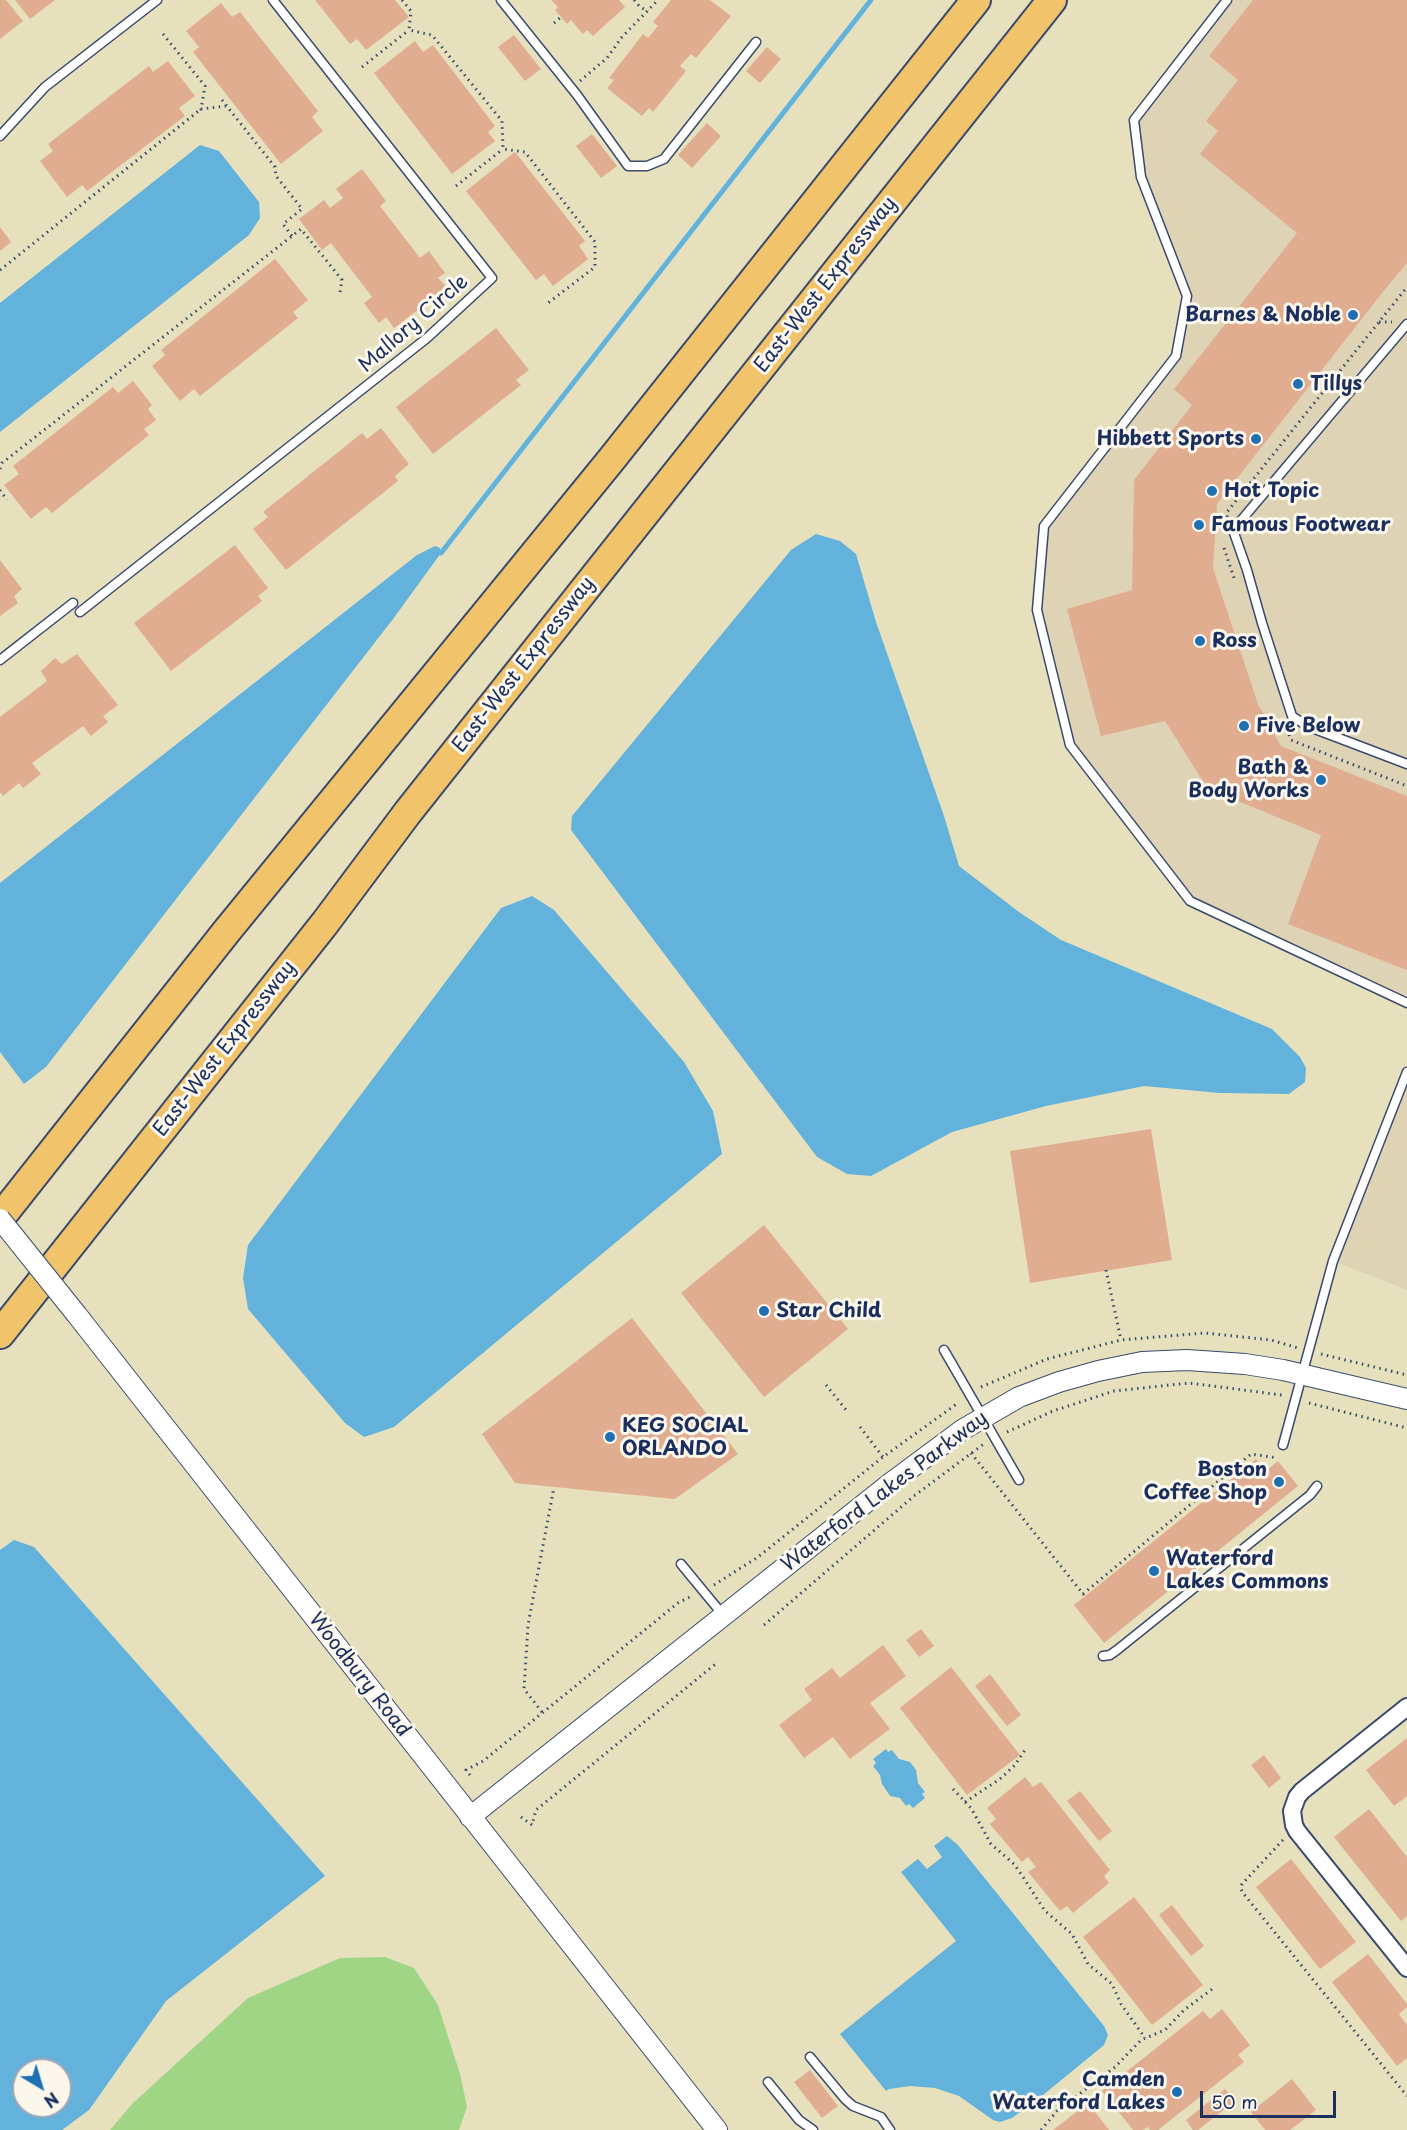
<!DOCTYPE html>
<style>
body{margin:0}
#map{position:relative;width:1407px;height:2130px;overflow:hidden;background:#e6e0bd;font-family:"Playpen Sans",sans-serif}
canvas{display:block}
.north{position:absolute;left:12px;top:2058px;width:60px;height:60px;box-sizing:border-box;background:#fbf7ec;border:2px solid #a1a7b3;border-radius:50%;rotate:142deg;font-size:16px;font-weight:700;line-height:24px;text-align:center;color:#1b2f5e}
.north::after{content:'';display:block;margin:auto;width:21px;height:27px;background:#1f6fb2;clip-path:polygon(50% 0,100% 100%,50% 72%,0 100%)}
.scale{position:absolute;left:1200px;top:2091px;width:136px;height:27px;box-sizing:border-box;border:3px solid #1b2f5e;border-top:0;padding-left:8px;font-size:18px;line-height:21px;white-space:nowrap;color:#1b2f5e;-webkit-text-stroke:4px #fbf7ec;paint-order:stroke}
</style>
<div id="map">
<canvas width="1407" height="2130"></canvas>
<div class="north">N</div>
<div class="scale">50 m</div>
</div>
<script>
const ctx = document.querySelector('canvas').getContext('2d');
ctx.lineJoin = 'round';
function fillPath(path, color) { ctx.fillStyle = color; ctx.fill(path, 'evenodd'); }
const poly = rows => new Path2D(rows.map(r => 'M' + r).join(''));
function trace(path, color, width, dash) { ctx.strokeStyle = color; ctx.lineWidth = width; ctx.lineCap = dash ? 'butt' : 'round'; ctx.setLineDash(dash || []); ctx.stroke(path); }
function label(font, color, halo, rows, align = 'center') {
  ctx.font = font + ' "Playpen Sans",sans-serif'; ctx.lineWidth = 6; ctx.setLineDash([]); ctx.textBaseline = 'middle'; ctx.strokeStyle = halo; ctx.fillStyle = color; for (const [text, x, y, turn = 0] of rows) {
    ctx.save(); ctx.translate(x, y); ctx.rotate((+turn || 0) * Math.PI / 180); ctx.textAlign = isNaN(turn) ? turn : align; if (halo) ctx.strokeText(text, 0, 0); ctx.fillText(text, 0, 0); ctx.restore();
  }
}
const built = poly([
 [1227,0,1407,0,1407,1003,1190,901,1070,745,1037,610,1044,526,1176,356,1187,296,1141,177,1134,120],
 [1407,1072,1407,1290,1333,1261]
]);
const green = poly([
 [385,1957,414,1968,438,2005,460,2074,467,2107,459,2130,110,2130,132,2104,248,1998,340,1958]
]);
const water = poly([
 [200,145,219,151,259,202,260,218,249,235,0,432,0,303],
 [816,534,840,541,856,554,876,622,944,816,959,866,1019,912,1061,940,1272,1029,1300,1057,1306,1068,1305,1082,1289,1094,1220,1093,1144,1086,1046,1106,952,1132,871,1176,847,1174,817,1157,571,830,572,816,791,550],
 [435,546,440,548,441,553,393,619,46,1067,24,1084,0,1052,0,883,417,555],
 [532,896,554,910,684,1062,713,1111,722,1154,394,1427,364,1437,345,1423,248,1309,243,1278,248,1245,501,908],
 [14,1540,34,1547,325,1876,166,2001,89,2110,62,2130,0,2130,0,1550],
 [24,2070,60,2070,60,2106,24,2106],
 [886,1749,888,1752,892,1750,899,1759,910,1762,916,1770,918,1783,925,1792,922,1794,925,1798,913,1808,909,1804,906,1806,900,1798,890,1796,882,1784,880,1775,873,1766,876,1763,873,1759],
 [947,1836,958,1845,1104,2026,1108,2035,1104,2045,1037,2100,1012,2118,1000,2122,993,2120,959,2096,935,2088,910,2086,889,2089,886,2091,840,2034,956,1941,901,1872,918,1859,927,1869,942,1857,934,1846]
]);
const stream = poly([
 [441,553,871,0]
]);
const building = poly([
 [0,0,6,0,23,21,0,39],
 [15,0,55,0,30,19],
 [315,0,395,0,409,17,366,50,357,39,350,44],
 [551,0,619,0,625,7,593,36,587,30,583,34,571,20,567,24,555,10,558,7],
 [671,0,710,0,731,16,696,58,691,54,680,66,686,71,653,112,649,108,642,116,607,88,614,80,609,78,643,34,648,38,658,26,653,22],
 [1253,0,1407,0,1407,263,1382,293,1217,504,1213,568,1258,704,1281,746,1407,796,1407,970,1288,924,1321,835,1208,789,1165,721,1101,736,1067,609,1132,590,1134,480,1192,405,1174,389,1297,233,1200,154,1218,131,1206,121,1238,80,1209,56],
 [221,3,232,17,240,12,318,111,312,117,323,131,281,164,193,52,199,47,186,31],
 [514,35,541,69,525,81,498,47],
 [415,41,423,52,433,45,495,126,488,132,495,141,452,174,374,73],
 [767,47,781,59,760,83,746,71],
 [168,61,195,96,179,108,185,116,87,191,82,185,67,197,40,161,53,151,48,144,149,66,153,72],
 [707,123,721,136,692,168,678,155],
 [592,134,617,166,601,178,576,146],
 [515,152,585,241,579,246,588,259,553,286,544,274,536,280,466,191],
 [362,169,386,201,380,206,420,258,429,251,445,273,438,278,447,288,394,328,386,317,379,323,364,303,372,297,331,243,322,250,299,219,324,200,330,208,343,198,336,189],
 [0,227,11,242,0,251],
 [275,259,308,300,293,312,298,318,200,396,194,389,180,401,152,366,165,355,161,350],
 [496,328,529,370,516,380,521,385,433,454,396,407],
 [133,381,152,405,148,409,156,420,144,429,149,435,52,513,46,507,31,519,4,485,19,474,13,466,113,387,118,393],
 [381,428,409,464,395,476,398,481,286,570,253,529,268,517,263,512,362,433,367,439],
 [235,545,268,588,258,596,262,601,171,671,134,623],
 [0,560,22,589,14,596,18,603,0,616],
 [77,654,118,705,103,716,108,722,91,736,83,726,32,763,41,774,23,788,19,783,3,796,0,792,0,717,47,681,41,671,55,658,62,664],
 [1151,1129,1172,1260,1030,1283,1010,1151],
 [764,1225,848,1329,764,1397,681,1293],
 [632,1318,738,1454,675,1499,515,1483,482,1434],
 [1256,1459,1266,1471,1278,1461,1298,1486,1104,1643,1074,1605],
 [921,1629,934,1646,919,1657,906,1640],
 [883,1645,906,1676,870,1703,890,1729,850,1759,833,1737,804,1758,779,1725,812,1700,804,1689,832,1668,840,1678],
 [951,1667,1020,1755,967,1795,900,1708],
 [990,1674,1021,1715,1007,1726,975,1686],
 [1407,1738,1407,1796,1394,1806,1366,1770],
 [1264,1755,1281,1778,1269,1788,1251,1765],
 [1025,1777,1033,1787,1041,1782,1110,1870,1104,1876,1109,1883,1073,1913,1067,1906,1060,1911,1028,1872,1036,1867,1028,1857,1022,1862,990,1824,996,1819,987,1808],
 [1080,1791,1112,1831,1099,1841,1067,1801],
 [1369,1809,1407,1857,1407,1916,1401,1921,1334,1837],
 [1291,1859,1356,1942,1320,1969,1256,1887],
 [1134,1897,1203,1985,1152,2025,1083,1937],
 [1172,1905,1204,1946,1191,1956,1159,1915],
 [1368,1954,1407,2004,1407,2007,1399,2014,1407,2025,1407,2058,1397,2066,1332,1982],
 [1222,2009,1250,2045,1238,2055,1244,2062,1158,2130,1150,2130,1148,2127,1143,2130,1133,2130,1102,2091,1203,2011,1210,2019],
 [810,2070,838,2106,822,2118,794,2082],
 [1292,2079,1316,2110,1290,2130,1265,2130,1251,2112],
 [1225,2089,1235,2101,1198,2130,1193,2130,1186,2120],
 [1088,2103,1109,2130,1053,2130]
]);
const path = poly([
 [402,0,411,11,409,30,432,35,502,121,503,149,525,152,595,242,595,267,548,303],
 [634,0,640,7,648,11],
 [554,23,561,17],
 [163,34,205,86,201,109,226,106],
 [362,67,409,30],
 [580,81,607,58,622,37,658,0],
 [222,100,275,167,276,176,302,209,283,224,292,236],
 [456,186,503,149],
 [0,270,201,109],
 [1379,322,1392,322],
 [0,469,2,463,301,229,342,280,340,292],
 [0,490,7,500],
 [1227,517,1227,512,1407,287],
 [1224,548,1235,581],
 [1287,729,1291,740,1407,786],
 [1106,1270,1121,1340],
 [1321,1354,1407,1375],
 [826,1385,847,1411],
 [981,1387,1047,1359,1121,1340,1205,1333,1271,1340,1298,1348],
 [1309,1403,1407,1428],
 [860,1427,883,1457],
 [1007,1432,1053,1411,1114,1391,1189,1383,1282,1395],
 [971,1453,1083,1594,1251,1454,1278,1458],
 [714,1585,758,1557,883,1457,958,1403],
 [764,1625,914,1496,985,1443],
 [542,1712,524,1689,528,1625,554,1487],
 [470,1775,466,1770,483,1761,678,1603,692,1596],
 [953,1789,971,1808,991,1844,1014,1864,1023,1877,1045,1911,1072,1934,1088,1964,1112,1984,1121,2004,1145,2038],
 [965,1802,1000,1779,1015,1765,1025,1750],
 [521,1817,532,1825,536,1810,718,1662],
 [1283,1840,1242,1884,1241,1889,1243,1893,1407,2096],
 [1041,2130,1057,2111,1115,2067,1141,2040,1165,2030,1184,2010,1215,1987]
]);
const service = poly([
 [501,0,577,95,628,166,647,166,664,159,756,42],
 [1227,0,1134,120,1141,177,1187,296,1176,356,1044,526,1037,610,1070,745,1190,901,1407,1003],
 [0,136,45,87,157,0],
 [1407,324,1233,530,1247,570,1262,623,1292,716,1307,726,1407,764],
 [80,612,427,338,492,278,273,0],
 [0,660,73,603],
 [944,1350,1019,1480],
 [1283,1445,1333,1261,1407,1072],
 [681,1564,723,1615],
 [1103,1656,1110,1655,1117,1650,1310,1495,1317,1486],
 [810,2057,845,2099,853,2106,881,2117,890,2130],
 [768,2082,799,2120,813,2130]
]);
const minor = poly([
 [1407,1707,1302,1791,1297,1797,1292,1811,1294,1825,1297,1831,1407,1968]
]);
const tertiary = poly([
 [77,1315,717,2130],
 [470,1817,888,1485,962,1430,1019,1397,1059,1382,1098,1371,1142,1362,1187,1360,1245,1364,1283,1370,1407,1399]
]);
const motorway = poly([
 [0,1218,226,932,611,460,976,0],
 [0,1334,325,923,408,812,1052,0]
]);
const tertiaryBridge = poly([
 [0,1219,77,1315]
]);
const markers = [
 [1353,315,6,"#1f6fb2"],
 [1298,384,6,"#1f6fb2"],
 [1256,439,6,"#1f6fb2"],
 [1212,491,6,"#1f6fb2"],
 [1199,525,6,"#1f6fb2"],
 [1200,641,6,"#1f6fb2"],
 [1244,726,6,"#1f6fb2"],
 [1321,780,6,"#1f6fb2"],
 [764,1311,6,"#1f6fb2"],
 [610,1437,6,"#1f6fb2"],
 [1279,1482,6,"#1f6fb2"],
 [1154,1571,6,"#1f6fb2"],
 [1177,2092,6,"#1f6fb2"]
];
const streetNames = [
 ["East-West Expressway",826,285,-52],
 ["Mallory Circle",414,324,-41],
 ["East-West Expressway",524,665,-52],
 ["East-West Expressway",225,1049,-52],
 ["Waterford Lakes Parkway",885,1492,-37],
 ["Woodbury Road",359,1675,52]
];
const poiNames = [
 ["Barnes & Noble",1341,315,"right"],
 ["Tillys",1310,384],
 ["Hibbett Sports",1244,439,"right"],
 ["Hot Topic",1224,491],
 ["Famous Footwear",1211,525],
 ["Ross",1212,641],
 ["Five Below",1256,726],
 ["Bath &",1309,768,"right"],
 ["Body Works",1309,791,"right"],
 ["Star Child",776,1311],
 ["KEG SOCIAL",622,1426],
 ["ORLANDO",622,1449],
 ["Boston",1267,1470,"right"],
 ["Coffee Shop",1267,1493,"right"],
 ["Waterford",1166,1559],
 ["Lakes Commons",1166,1582],
 ["Camden",1165,2080,"right"],
 ["Waterford Lakes",1165,2103,"right"]
];
fillPath(built, '#dfd3b6');
fillPath(green, '#a0d585');
fillPath(water, '#62b2dc');
trace(stream, '#62b2dc', 5);
fillPath(building, '#e0ad91');
trace(service, '#394a6c', 11);
trace(minor, '#394a6c', 20);
trace(tertiary, '#394a6c', 22);
trace(motorway, '#394a6c', 32);
trace(path, '#394a6c', 3, [1.5, 4.5]);
trace(service, '#fff', 8);
trace(minor, '#fff', 16);
trace(tertiary, '#fff', 20);
trace(motorway, '#f1c36a', 28);
trace(tertiaryBridge, '#394a6c', 22, []);
trace(tertiaryBridge, '#fff', 20);
for (const [x, y, r, color] of markers) { const dot = new Path2D(); dot.arc(x, y, r, 0, 2 * Math.PI); ctx.fillStyle = color; ctx.fill(dot); trace(dot, '#fbf7ec', 2); }
label('20px', '#1b2f5e', '#fbf7ec', streetNames);
label('bold 20px', '#1b2f5e', '#fbf7ec', poiNames, 'left');
</script>
